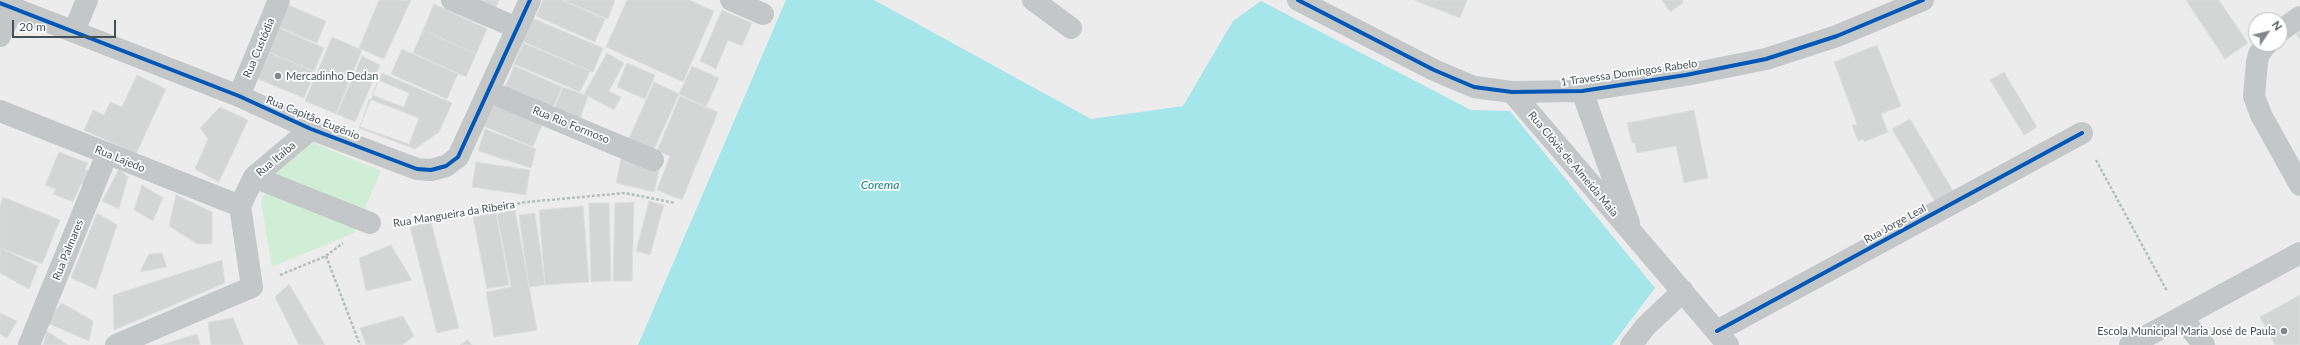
<!DOCTYPE html>
<meta charset="utf-8">
<style>
body{margin:0}
#map{position:relative;width:2300px;height:345px;overflow:hidden;background:#edecec;font-family:Lato,sans-serif}
canvas{display:block}
.north{position:absolute;left:2248px;top:12px;width:40px;height:40px;box-sizing:border-box;background:#fff;border:1px solid #b4babc;border-radius:50%;rotate:55deg;font-size:11px;font-weight:700;line-height:16px;text-align:center;color:#445258}
.north::after{content:'';display:block;margin:auto;width:14px;height:18px;background:#7f888c;clip-path:polygon(50% 0,100% 100%,50% 72%,0 100%)}
.scale{position:absolute;left:12px;top:20px;width:104px;height:18px;box-sizing:border-box;border:2px solid #445258;border-top:0;padding-left:5px;font-size:12px;line-height:14px;white-space:nowrap;color:#445258;-webkit-text-stroke:3px #fff;paint-order:stroke}
</style>
<div id="map">
<canvas width="2300" height="345"></canvas>
<div class="north">N</div>
<div class="scale">20 m</div>
</div>
<script>
const ctx = document.querySelector('canvas').getContext('2d');
ctx.lineJoin = 'round';
function fillPath(path, color) { ctx.fillStyle = color; ctx.fill(path, 'evenodd'); }
const poly = rows => new Path2D(rows.map(r => 'M' + r).join(''));
function trace(path, color, width, dash) { ctx.strokeStyle = color; ctx.lineWidth = width; ctx.lineCap = dash ? 'butt' : 'round'; ctx.setLineDash(dash || []); ctx.stroke(path); }
function label(font, color, halo, rows, align = 'center') {
  ctx.font = font + ' Lato,sans-serif'; ctx.lineWidth = 3.5; ctx.setLineDash([]); ctx.textBaseline = 'middle'; ctx.strokeStyle = halo; ctx.fillStyle = color; for (const [text, x, y, turn = 0] of rows) {
    ctx.save(); ctx.translate(x, y); ctx.rotate((+turn || 0) * Math.PI / 180); ctx.textAlign = isNaN(turn) ? turn : align; if (halo) ctx.strokeText(text, 0, 0); ctx.fillText(text, 0, 0); ctx.restore();
  }
}
const green = poly([
 [290,133,381,171,354,233,272,267,261,202]
]);
const water = poly([
 [786,0,874,0,1091,119,1183,106,1233,21,1261,1,1471,110,1510,111,1655,288,1612,345,638,345]
]);
const building = poly([
 [379,0,411,0,384,59,359,48,379,0],
 [460,0,499,0,493,14,460,0],
 [543,0,561,0,605,19,595,42,536,16,543,0],
 [563,0,615,0,608,19,563,0],
 [627,0,689,0,714,11,683,82,606,47,627,0],
 [1414,0,1467,0,1460,18,1414,0],
 [1662,0,1682,0,1683,3,1670,12,1662,0],
 [2186,0,2219,0,2248,43,2225,59,2186,0],
 [434,4,487,29,476,54,423,30,434,4],
 [288,5,326,21,317,43,278,27,288,5],
 [722,10,752,23,742,46,728,40,716,69,700,61,722,10],
 [532,18,603,48,593,72,522,41,532,18],
 [274,26,324,48,314,71,264,50,274,26],
 [423,30,476,54,466,77,413,53,423,30],
 [2300,32,2300,40,2296,34,2300,32],
 [332,37,362,50,336,114,305,101,332,37],
 [523,43,590,71,580,92,514,64,523,43],
 [1877,45,1901,106,1881,114,1888,132,1864,142,1863,139,1858,141,1852,125,1857,124,1834,62,1877,45],
 [402,49,458,74,447,99,391,74,402,49],
 [264,50,315,72,304,98,253,77,264,50],
 [607,53,624,63,609,91,621,97,614,110,584,94,607,53],
 [362,56,380,65,355,122,337,114,362,56],
 [627,63,655,75,645,99,617,87,627,63],
 [514,66,562,87,552,110,504,89,514,66],
 [692,66,719,78,706,107,679,94,692,66],
 [2004,72,2037,127,2024,135,1990,80,2004,72],
 [382,73,452,103,439,132,415,149,359,128,382,73],
 [137,75,166,89,136,154,84,130,93,110,104,115,110,102,122,107,137,75],
 [378,80,409,93,404,107,372,95,378,80],
 [654,82,679,94,652,154,627,143,654,82],
 [563,87,588,96,579,122,553,112,563,87],
 [680,96,718,112,682,200,657,190,670,156,657,151,680,96],
 [497,97,545,118,533,147,484,126,497,97],
 [369,99,419,118,409,144,360,127,369,99],
 [220,107,248,120,219,182,195,169,208,139,200,128,220,107],
 [1694,110,1708,178,1684,183,1676,146,1637,153,1635,143,1632,143,1627,123,1694,110],
 [1910,119,1955,194,1937,205,1892,129,1910,119],
 [485,129,536,149,531,168,478,151,485,129],
 [59,152,88,163,85,169,92,172,86,186,81,184,73,202,53,194,56,189,45,185,59,152],
 [622,154,661,162,654,192,616,183,622,154],
 [476,162,530,170,526,195,472,187,476,162],
 [119,169,128,177,119,209,102,201,119,169],
 [142,185,163,198,153,221,134,210,142,185],
 [176,195,212,212,212,244,197,244,169,226,176,195],
 [3,197,60,220,42,264,0,248,0,206,3,197],
 [649,201,664,205,650,255,636,251,649,201],
 [634,202,632,281,613,281,615,203,634,202],
 [589,203,609,203,611,281,591,282,589,203],
 [583,206,589,282,545,285,539,210,583,206],
 [515,210,537,330,494,337,486,292,511,287,497,214,515,210],
 [97,213,117,225,96,289,71,278,97,213],
 [496,213,509,285,487,289,473,217,496,213],
 [535,213,545,285,529,287,519,215,535,213],
 [431,222,459,328,437,333,410,227,431,222],
 [391,245,412,280,366,291,359,258,391,245],
 [0,248,38,266,29,289,0,273,0,248],
 [162,253,167,267,140,272,149,254,162,253],
 [222,260,225,283,114,330,113,295,222,260],
 [289,284,325,345,299,345,275,297,289,284],
 [2300,295,2300,345,2275,345,2260,317,2300,295],
 [62,303,93,321,89,341,45,322,62,303],
 [0,313,17,321,7,338,0,334,0,313],
 [403,316,414,336,402,345,366,345,360,328,403,316],
 [233,318,244,345,211,345,208,322,233,318],
 [47,331,68,345,43,345,47,331],
 [197,334,200,345,161,345,197,334],
 [468,340,472,345,460,345,468,340]
]);
const path = poly([
 [2096,160,2167,291],
 [399,224,527,202,625,193,675,203],
 [326,256,360,345],
 [280,275,326,256,343,243]
]);
const minor = poly([
 [452,0,517,28],
 [731,0,763,14],
 [1033,0,1071,28],
 [1298,0,1434,70,1474,87,1512,92,1582,91,1686,75,1766,59,1837,36,1923,0],
 [0,3,239,96,311,129,417,169,431,170,446,166,458,157,530,0],
 [74,31,87,0],
 [2280,31,2300,17],
 [0,36,13,9],
 [2267,44,2259,54,2257,62,2254,96,2261,115,2300,185],
 [488,91,653,160],
 [1582,91,1629,223],
 [1512,92,1728,345],
 [239,96,279,0],
 [0,111,240,206],
 [254,177,370,223],
 [2182,318,2204,345],
 [1717,331,2082,133],
 [29,345,107,154],
 [116,345,252,287,240,206,254,177,311,129],
 [1631,345,1646,326,1683,291],
 [2130,345,2300,253]
]);
const cycleway = poly([
 [1298,0,1434,70,1474,87,1512,92,1582,91,1686,75,1766,59,1837,36,1923,0],
 [0,3,239,96,311,129,417,169,431,170,446,166,458,157,530,0],
 [1717,331,2082,133]
]);
const markers = [
 [278,76,4,"#7f888c"],
 [2284,331,4,"#7f888c"]
];
const streetNames = [
 ["Rua Custódia",259,48,-67],
 ["1 Travessa Domingos Rabelo",1629,73,-8],
 ["Rua Capitão Eugênio",313,118,22],
 ["Rua Rio Formoso",571,125,22],
 ["Rua Lajedo",120,159,22],
 ["Rua Itaiba",276,159,-40],
 ["Rua Clóvis de Almeida Maia",1573,164,50],
 ["Rua Mangueira da Ribeira",454,214,-9],
 ["Rua Jorge Leal",1895,224,-29],
 ["Rua Palmares",68,250,-68]
];
const poiNames = [
 ["Mercadinho Dedan",286,76],
 ["Escola Municipal Maria José de Paula",2276,331,"right"]
];
const waterNames = [
 ["Corema",880,185]
];
fillPath(green, '#d0edd6');
fillPath(water, '#a5e6eb');
fillPath(building, '#d4d5d5');
trace(building, '#dededf', 1);
trace(path, '#b2c0ba', 2.5, [3, 2]);
trace(minor, '#c3c7c8', 22);
trace(cycleway, '#0057b8', 4);
for (const [x, y, r, color] of markers) { const dot = new Path2D(); dot.arc(x, y, r, 0, 2 * Math.PI); ctx.fillStyle = color; ctx.fill(dot); trace(dot, '#fff', 1.5); }
label('11px', '#445258', '#fff', streetNames);
label('11px', '#445258', '#fff', poiNames, 'left');
label('italic 12px', '#0f7e84', '#fff', waterNames);
</script>
